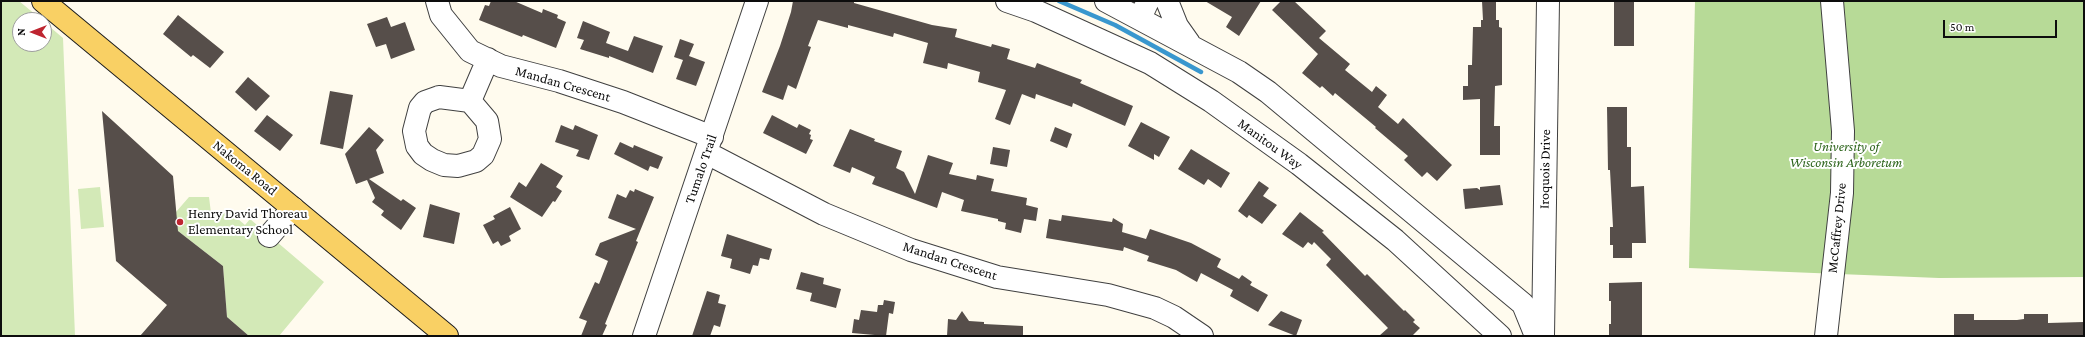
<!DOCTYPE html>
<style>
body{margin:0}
#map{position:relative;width:2085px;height:337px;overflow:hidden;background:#fffbee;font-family:"Crimson Pro",serif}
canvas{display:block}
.frame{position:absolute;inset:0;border:2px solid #0d0d0d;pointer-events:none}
.north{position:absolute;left:12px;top:12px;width:40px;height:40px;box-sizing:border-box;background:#fff;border:1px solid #9e9e9e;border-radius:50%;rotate:270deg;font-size:11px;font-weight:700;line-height:16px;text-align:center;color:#0d0d0d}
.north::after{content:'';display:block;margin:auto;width:14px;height:18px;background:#be2530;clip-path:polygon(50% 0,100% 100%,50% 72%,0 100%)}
.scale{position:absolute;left:1943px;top:20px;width:114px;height:18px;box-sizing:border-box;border:2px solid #0d0d0d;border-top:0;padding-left:5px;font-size:12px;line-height:14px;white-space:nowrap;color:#0d0d0d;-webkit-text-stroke:3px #fff;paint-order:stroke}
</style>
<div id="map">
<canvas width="2085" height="337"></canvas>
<div class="frame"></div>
<div class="north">N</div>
<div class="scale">50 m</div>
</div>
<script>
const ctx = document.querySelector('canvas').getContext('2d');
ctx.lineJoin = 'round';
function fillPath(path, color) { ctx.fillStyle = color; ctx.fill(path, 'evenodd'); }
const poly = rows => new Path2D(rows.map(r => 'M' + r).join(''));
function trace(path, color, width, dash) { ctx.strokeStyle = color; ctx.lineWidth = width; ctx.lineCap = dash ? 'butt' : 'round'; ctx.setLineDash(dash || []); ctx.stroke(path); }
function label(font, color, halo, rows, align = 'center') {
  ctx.font = font + ' "Crimson Pro",serif'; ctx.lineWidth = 4; ctx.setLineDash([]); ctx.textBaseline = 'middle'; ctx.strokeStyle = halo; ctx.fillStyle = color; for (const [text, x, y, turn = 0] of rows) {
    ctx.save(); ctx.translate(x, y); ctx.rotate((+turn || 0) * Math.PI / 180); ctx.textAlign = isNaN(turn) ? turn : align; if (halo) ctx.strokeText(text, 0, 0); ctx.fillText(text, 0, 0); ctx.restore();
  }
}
const green = poly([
 [1,1,19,1,42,20,20,20,20,44,44,44,44,22,63,38,75,336,1,336],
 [100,187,104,227,81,229,78,189],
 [189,197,209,197,211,213,231,213,245,225,250,219,324,282,279,336,249,336,227,317,223,266,178,231,176,212]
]);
const forest = poly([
 [1695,1,2084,1,2084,277,1939,278,1689,268]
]);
const stream = poly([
 [1059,1,1115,25,1201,72]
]);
const building = poly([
 [491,1,514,1,542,13,543,9,558,15,557,18,566,22,556,48,523,35,522,37,479,20,485,5,489,6],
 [793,1,854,1,854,3,932,25,957,29,955,37,991,47,992,44,1010,49,1007,59,1035,68,1037,63,1082,80,1080,83,1133,106,1125,126,1073,103,1072,107,1036,94,1035,99,1022,94,1010,125,995,119,1006,90,978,82,980,72,948,63,947,69,923,63,928,43,894,33,893,37,848,25,848,28,818,20,808,46,811,47,796,89,788,85,783,100,762,92,780,46,791,12],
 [1205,1,1261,1,1239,36,1226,27,1232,17],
 [1281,1,1294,1,1326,31,1319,38,1350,64,1345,70,1372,92,1376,86,1387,95,1378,107,1398,124,1403,118,1452,165,1437,181,1427,172,1422,177,1404,160,1408,156,1375,128,1376,127,1335,93,1333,96,1322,86,1320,88,1302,73,1318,54,1272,10],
 [1482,1,1496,1,1496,20,1499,20,1499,27,1502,28,1502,85,1495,86,1494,126,1500,126,1500,155,1480,155,1480,99,1463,100,1463,86,1468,86,1468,65,1472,65,1473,27,1481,27,1481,20,1483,20],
 [1614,1,1634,1,1634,46,1614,46],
 [178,15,224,52,210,68,193,55,191,57,163,34],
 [387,17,391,27,405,22,415,50,391,59,386,44,376,47,367,24],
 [583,21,610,32,606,43,628,51,634,36,663,46,653,73,609,56,609,58,580,49,584,40,577,38],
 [680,39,694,44,689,56,705,62,696,86,676,79,683,60,674,57],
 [248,77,270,96,256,111,235,92],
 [330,91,353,95,343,149,320,144],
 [1607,107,1627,107,1627,147,1631,147,1631,187,1644,186,1646,243,1632,243,1632,258,1613,258,1613,245,1610,245,1610,227,1613,227,1610,170,1608,170],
 [102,111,173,176,178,231,223,266,227,317,249,336,140,336,167,305,116,261],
 [267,115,293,135,280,151,254,131],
 [772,115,797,128,799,124,811,130,809,134,811,135,810,139,813,140,806,154,763,133],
 [1141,122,1170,137,1159,157,1154,154,1154,160,1128,146],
 [561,125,573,130,575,125,598,135,589,160,576,156,579,150,555,142],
 [369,127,384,140,376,150,384,173,369,179,401,201,403,199,416,208,401,230,381,215,384,211,372,202,375,198,367,180,356,184,345,154],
 [1055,127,1072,134,1067,148,1050,141],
 [850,129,875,139,874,141,902,151,896,168,904,172,915,194,928,155,953,163,949,174,976,180,977,175,994,179,991,191,1027,198,1026,205,1038,208,1036,221,1024,219,1021,233,1005,229,1006,223,998,221,998,219,961,211,964,200,942,192,937,208,872,184,875,177,852,167,850,173,833,166],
 [620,142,633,148,634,145,663,157,658,169,650,166,648,171,614,154],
 [993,147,1010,150,1007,167,990,164],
 [1191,149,1230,173,1221,188,1208,179,1204,185,1178,169],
 [541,163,563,176,556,187,562,191,555,202,553,201,542,217,510,197,519,182,526,187],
 [1259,181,1269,188,1263,196,1277,205,1262,224,1249,215,1247,218,1238,211],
 [1500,185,1503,205,1465,209,1463,189,1477,188,1480,190,1480,187],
 [635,189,654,197,636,241,638,242,605,324,607,325,602,336,581,336,587,321,579,318,595,282,599,284,608,261,595,255,600,243,636,229,608,218,617,194,626,198,630,190,634,192],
 [430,204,460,213,454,244,423,237],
 [510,207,521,229,509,236,511,241,501,246,498,241,493,244,483,225,495,219,493,216],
 [1300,212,1324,231,1322,232,1365,276,1367,274,1404,311,1405,310,1415,320,1413,322,1420,328,1412,336,1379,336,1388,328,1326,265,1331,259,1314,242,1312,245,1308,242,1303,248,1282,234],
 [1062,215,1112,222,1113,218,1123,224,1122,232,1146,239,1150,229,1191,243,1221,259,1217,267,1239,279,1242,275,1252,282,1250,285,1268,295,1258,312,1230,296,1233,290,1201,273,1197,282,1176,270,1147,261,1149,256,1124,247,1123,251,1046,238,1049,219,1061,221],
 [727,234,772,249,769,260,760,258,758,266,753,265,750,274,730,268,732,259,721,256],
 [801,272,824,278,823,284,841,289,836,308,810,301,812,293,796,289],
 [1642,282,1642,336,1609,336,1609,324,1611,324,1611,301,1609,301,1609,283],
 [707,291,720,295,718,303,726,305,720,327,714,325,710,336,692,336],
 [884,300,895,302,893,314,889,313,886,336,852,333,854,319,859,320,861,310,877,312,878,305,883,305],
 [962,311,969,321,984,322,984,324,1023,326,1023,336,947,336,948,319,956,320],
 [1281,311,1302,320,1296,336,1268,325],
 [1954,314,1974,314,1974,320,2017,320,2024,319,2024,314,2048,314,2048,323,2084,322,2084,336,1954,336]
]);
const minor = poly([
 [437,1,441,15,470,51,501,66,559,81,623,102,712,137],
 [1007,1,1036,11,1150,63,1211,101,1299,164,1395,240,1500,336],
 [1106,1,1239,72,1268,92,1523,304,1536,336],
 [1167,1,1177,26,1189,43],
 [1140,18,1148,1],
 [439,97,470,101,487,121,490,139,483,155,476,161,458,166,444,165,432,160,423,154,417,146,414,131,420,108,425,102,439,97],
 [470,101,488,59],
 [707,153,824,214,911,250,997,277,1108,295,1155,308,1174,317,1202,336],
 [269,236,293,208],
 [644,336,757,1],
 [1543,336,1548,1],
 [1826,336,1842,193,1843,131,1832,1]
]);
const major = poly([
 [43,1,447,336]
]);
const markers = [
 [180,222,4,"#be2530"]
];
const streetNames = [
 ["Mandan Crescent",563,84,16],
 ["Manitou Way",1270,144,36],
 ["Nakoma Road",245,168,39],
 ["Tumalo Trail",701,169,-71],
 ["Iroquois Drive",1545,169,-89],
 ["McCaffrey Drive",1837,228,-84],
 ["Mandan Crescent",950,261,18]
];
const parkNames = [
 ["University of",1846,147],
 ["Wisconsin Arboretum",1846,163]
];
const poiNames = [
 ["Henry David Thoreau",188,214],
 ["Elementary School",188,230]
];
fillPath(green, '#d3e9b7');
fillPath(forest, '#b7da97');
trace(stream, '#3997ce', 4.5);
fillPath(building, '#564e4a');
trace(minor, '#404040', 24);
trace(major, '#1e1e1e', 24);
trace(minor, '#fff', 22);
trace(major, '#f9d064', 22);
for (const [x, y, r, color] of markers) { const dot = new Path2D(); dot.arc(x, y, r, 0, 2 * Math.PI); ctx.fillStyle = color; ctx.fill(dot); trace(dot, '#fff', 1.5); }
label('14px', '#0d0d0d', '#fff', streetNames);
label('italic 14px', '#2e651d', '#fff', parkNames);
label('14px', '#0d0d0d', '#fff', poiNames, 'left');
</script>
